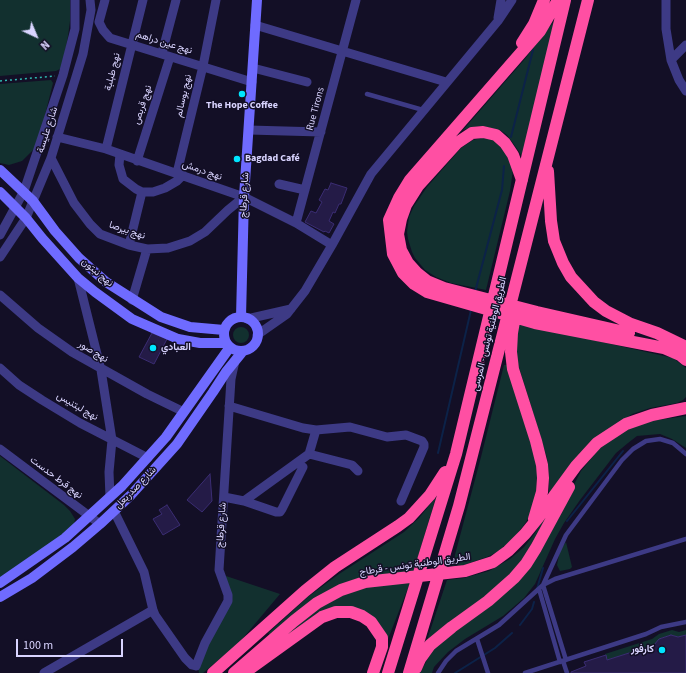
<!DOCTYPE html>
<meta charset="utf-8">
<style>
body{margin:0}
#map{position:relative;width:686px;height:673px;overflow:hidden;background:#130f26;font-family:"Source Sans 3",sans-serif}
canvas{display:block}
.north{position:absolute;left:16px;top:16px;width:40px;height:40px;-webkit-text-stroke:3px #130f26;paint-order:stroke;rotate:136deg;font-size:11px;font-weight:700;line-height:16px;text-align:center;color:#d9d4ff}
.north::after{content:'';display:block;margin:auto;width:14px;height:18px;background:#d9d4ff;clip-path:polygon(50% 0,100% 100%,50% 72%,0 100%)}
.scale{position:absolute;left:16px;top:639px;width:107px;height:18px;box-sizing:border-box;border:2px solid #d9d4ff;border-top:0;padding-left:5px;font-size:12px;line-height:14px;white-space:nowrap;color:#d9d4ff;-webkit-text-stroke:3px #130f26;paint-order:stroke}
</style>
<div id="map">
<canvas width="686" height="673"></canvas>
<div class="north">N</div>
<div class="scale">100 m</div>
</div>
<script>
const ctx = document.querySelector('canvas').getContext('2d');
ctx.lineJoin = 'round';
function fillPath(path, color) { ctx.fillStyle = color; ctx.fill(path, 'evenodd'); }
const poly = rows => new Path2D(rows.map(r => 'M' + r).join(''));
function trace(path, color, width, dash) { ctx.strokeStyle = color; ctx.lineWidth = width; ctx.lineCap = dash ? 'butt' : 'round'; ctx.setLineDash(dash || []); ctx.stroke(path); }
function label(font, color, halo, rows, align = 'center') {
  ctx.font = font + ' "Source Sans 3",Vazirmatn,sans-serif'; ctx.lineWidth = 3; ctx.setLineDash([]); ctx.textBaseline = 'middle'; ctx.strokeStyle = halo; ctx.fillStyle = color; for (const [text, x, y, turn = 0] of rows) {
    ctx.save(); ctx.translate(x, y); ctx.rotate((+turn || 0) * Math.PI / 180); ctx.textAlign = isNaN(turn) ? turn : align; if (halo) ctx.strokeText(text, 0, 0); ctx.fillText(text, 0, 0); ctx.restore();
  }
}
const green = poly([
 [0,0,70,0,70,21,68,36,62,68,56,71,0,76],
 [555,20,522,156,513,143,507,135,500,130,482,126,474,127,463,130,524,60],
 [51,80,53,83,41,131,34,149,22,161,9,165,0,163,0,84],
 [481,138,492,139,503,146,513,170,510,191,486,290,451,283,436,277,425,270,415,258,412,252,408,239,407,232,409,217,414,206,427,187,461,148,473,140],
 [518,323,673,358,686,368,686,397,683,400,677,403,650,408,632,414,619,423,549,498,549,479,547,458,518,364,516,354],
 '233 335a8 8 0 1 1 16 0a8 8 0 1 1-16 0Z',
 [504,365,507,365,535,456,537,473,536,496,530,516,524,525,512,540,497,552,487,557,464,565,452,566,481,457],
 [686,416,686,448,672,439,660,434,637,436,628,443,616,453,580,500,564,523,555,539,535,584,524,598,503,616,465,639,448,652,434,667,432,673,420,673,433,649,515,581,567,498,581,471,599,449,625,429,651,421],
 [0,456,64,505,70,511,75,519,74,525,68,531,0,578],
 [436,497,410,583,388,639,351,608,278,643,268,633,309,596,339,574,404,532,419,518],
 [556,502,525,562,497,590,427,640,447,580,464,578,489,571,510,559,524,547,532,537],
 [566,542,572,567,570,569,560,571,557,565,560,550],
 [223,575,280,594,238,644,203,673,199,673,197,662,227,604],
 [672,630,679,632,686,630,686,635,678,637,671,635,659,639,654,645,607,660,605,654,652,639,659,634]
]);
const stream = poly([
 [511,137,533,50],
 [475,292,502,190,504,166],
 [438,453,471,310],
 [567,521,623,451],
 [537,589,543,568],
 [520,625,532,609,534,602],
 [455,673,495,648,512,633]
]);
const building = poly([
 [331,183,347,188,341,204,339,204,335,213,333,212,329,221,334,224,329,233,325,231,324,232,305,222,311,211,316,213,322,202,319,200,325,189,328,190,331,183],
 [152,333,167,339,154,364,139,357,152,333],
 [210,474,212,501,202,512,187,500,210,474],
 [167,505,180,525,163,535,153,519,162,514,159,510,167,505],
 [671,635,678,637,686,635,686,673,571,673,571,672,586,666,584,662,606,655,607,660,654,645,659,639,671,635]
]);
const path = poly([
 [0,81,55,76]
]);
const lane = poly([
 [367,94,423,110],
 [539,589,560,662],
 [477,639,488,673],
 [566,660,543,585,566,535,622,460,633,449,646,441,660,439,673,443,686,454],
 [563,661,567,673],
 [438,673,446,661,456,651,499,625,543,585,555,579,686,539],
 [525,673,646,634,661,627,686,622]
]);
const street = poly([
 [105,0,99,22,103,30,110,38,252,82],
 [666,0,666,29,671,60,679,80,686,91],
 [498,18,501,0],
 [255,25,446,82],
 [162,53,176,0],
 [671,60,686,45],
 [253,68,307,82],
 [249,130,321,132],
 [57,137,106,149,244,197,296,223,332,245],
 [106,149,143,0],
 [120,154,119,165,123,179,136,189,142,192,153,192,165,188,177,181,183,175],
 [51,158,74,203,90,224,100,234,129,245,147,249,168,248,190,241,205,232,228,210,244,197],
 [137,161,170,57],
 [177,173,203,66,216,0],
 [279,184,305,190],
 [296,223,356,0],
 [0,235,24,191,63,75,75,29,75,0],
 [129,245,142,192],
 [0,257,26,218,51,158,83,54,91,10,90,0],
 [78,278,101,370,112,440,109,472,110,497],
 [0,295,38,328,72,352,147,394,184,412],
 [132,300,147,249],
 [247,319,291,309],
 [257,335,287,314,305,291,332,245,371,174,498,21,512,0],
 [0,368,19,385,42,400,80,423,148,458],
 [229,406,303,428,316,430,350,427,387,437,406,435,422,441,424,444,424,447,401,501],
 [0,449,100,524],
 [309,454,352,465,358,471],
 [224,497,244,501,276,512,280,512,282,509,303,467],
 [244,501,309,454,316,430],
 [114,511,144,572,153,610],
 [44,673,153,610,155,615,185,658,192,665,196,666,205,643,228,601,228,595,219,570,231,379,235,361]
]);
const secondary = poly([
 [0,170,33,201,55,231,79,258,106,282,161,317,190,327,224,330],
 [0,192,26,218,42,238,78,278,95,292,132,319,178,339,200,343,226,343],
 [241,317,244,197,257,0],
 '224 334a17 17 0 1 1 34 0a17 17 0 1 1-34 0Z',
 [0,583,65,538,122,486,166,437,230,347],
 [0,597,32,578,73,547,100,524,131,495,177,444,213,392,226,372,243,351]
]);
const highway = poly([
 [558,0,540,31,410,180,399,198,389,220,393,254,403,273,414,284,427,292,535,323,664,348,680,355,686,360],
 [522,43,534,24,544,0],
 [548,171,551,221,554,241,563,263,571,277,594,302,606,311,631,324,657,333,686,347],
 [522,180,513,155,505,143,496,135,483,132,472,133,457,143,418,186,406,205,401,219,398,234,401,250,408,263,417,273,427,281,444,288,537,312,629,333],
 [516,310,512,333,511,352,513,369,536,441,542,465,543,478,542,492,534,519],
 [416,668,420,659,430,645,452,627,488,601,514,578,526,564,536,548,569,487],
 [213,673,305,591,335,567,398,526,409,518,430,495,445,472],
 [234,673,294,621,317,603,341,590,365,582,465,571,493,562,508,551,525,534,538,518,576,466,597,443,626,424,652,415,686,408],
 [244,673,322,617,336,612,351,612,362,616,371,622,382,638,382,647,373,673],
 [388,673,456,454,565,0],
 [409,673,459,506,588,0]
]);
const markers = [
 [242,94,4,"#00e5ff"],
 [237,159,4,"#00e5ff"],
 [153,348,4,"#00e5ff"],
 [662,650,4,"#00e5ff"]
];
const streetNames = [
 ["نهج عين دراهم",164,43,17],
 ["نهج طبلبة",113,72,-76],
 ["نهج بوسالم",184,96,-77],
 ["نهج قربص",143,105,-72],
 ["Rue Tirons",316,109,-75],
 ["شارع عليسة",48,130,-72],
 ["نهج درمش",202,171,19],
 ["شارع قرطاج",245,195,-87],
 ["نهج بيرصا",127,231,18],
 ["نهج نبتون",97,273,40],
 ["الطريق الوطنية تونس - المرسى",490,334,-76],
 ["نهج صور",93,352,31],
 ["نهج لبتنيس",77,407,30],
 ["نهج قرط حدست",56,478,37],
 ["شارع صدربعل",136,488,-46],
 ["شارع قرطاج",222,525,-86],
 ["الطريق الوطنية تونس - قرطاج",415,565,-8]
];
const poiNames = [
 ["The Hope Coffee",242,106,"center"],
 ["Bagdad Café",245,159],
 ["العبادي",161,348],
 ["كارفور",654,650,"right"]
];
fillPath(green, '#12302f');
trace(stream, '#0c2248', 2);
fillPath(building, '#241b47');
trace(building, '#3b2d73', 1);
trace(path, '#2fb8b0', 1.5, [2, 3]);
trace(lane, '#3d3a85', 4.5);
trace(street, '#3d3a85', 9);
trace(secondary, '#6f6bff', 10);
trace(highway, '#ff4fa3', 12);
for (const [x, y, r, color] of markers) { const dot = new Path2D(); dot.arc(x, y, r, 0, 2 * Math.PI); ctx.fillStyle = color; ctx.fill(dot); trace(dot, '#130f26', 1.5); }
label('10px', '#d9d4ff', '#130f26', streetNames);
label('bold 10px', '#d9d4ff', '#130f26', poiNames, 'left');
</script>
